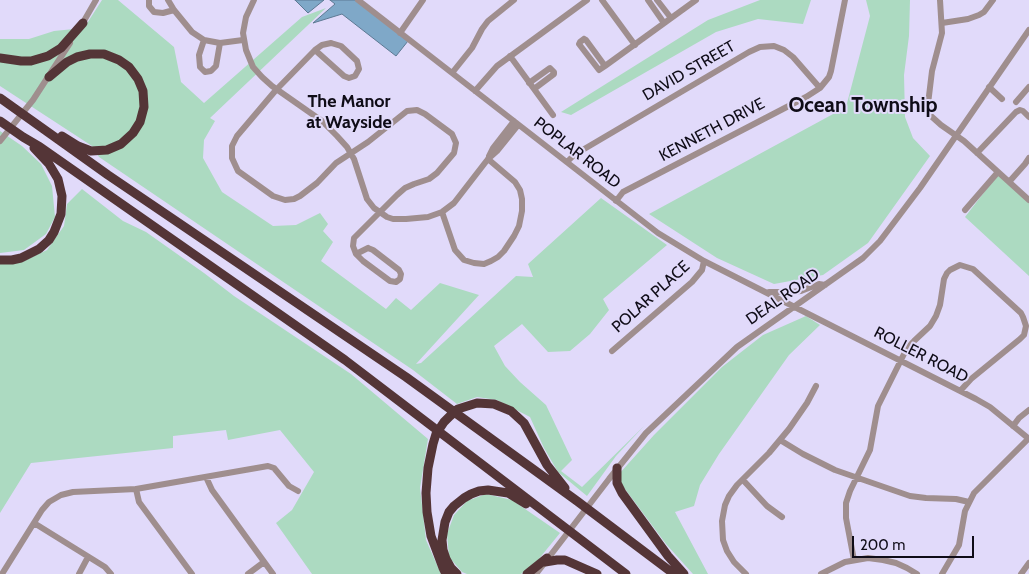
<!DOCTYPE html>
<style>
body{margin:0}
#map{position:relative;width:1029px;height:574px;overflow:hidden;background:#e1dafa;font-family:Cabin,sans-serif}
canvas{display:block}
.scale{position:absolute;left:852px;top:536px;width:122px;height:22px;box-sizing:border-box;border:2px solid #0f0c17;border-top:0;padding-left:6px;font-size:15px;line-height:18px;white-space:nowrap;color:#0f0c17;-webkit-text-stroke:4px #e1dafa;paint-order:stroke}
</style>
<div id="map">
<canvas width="1029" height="574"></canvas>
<div class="scale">200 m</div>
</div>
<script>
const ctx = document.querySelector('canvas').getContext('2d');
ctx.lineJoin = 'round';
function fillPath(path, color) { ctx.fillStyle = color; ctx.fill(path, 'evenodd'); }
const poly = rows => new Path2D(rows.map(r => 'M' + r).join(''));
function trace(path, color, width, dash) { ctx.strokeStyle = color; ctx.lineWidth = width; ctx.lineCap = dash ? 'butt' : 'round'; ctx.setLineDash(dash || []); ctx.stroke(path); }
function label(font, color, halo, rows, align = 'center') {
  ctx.font = font + ' Cabin,sans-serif'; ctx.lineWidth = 4; ctx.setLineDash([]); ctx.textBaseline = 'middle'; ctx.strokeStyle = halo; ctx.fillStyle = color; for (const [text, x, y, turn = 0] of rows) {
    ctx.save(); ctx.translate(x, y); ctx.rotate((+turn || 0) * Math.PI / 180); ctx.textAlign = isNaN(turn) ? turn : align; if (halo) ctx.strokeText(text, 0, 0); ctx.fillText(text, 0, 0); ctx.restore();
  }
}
const green = poly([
 [102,0,118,0,174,47,181,82,204,103,302,17,326,8,210,118,215,121,204,140,203,158,222,192,273,226,296,225,320,213,328,224,323,231,333,242,321,261,386,309,396,298,411,310,440,283,479,295,416,364,421,363,516,276,533,277,528,264,601,198,667,245,603,299,609,310,590,334,570,351,548,352,522,324,494,346,505,366,520,382,546,405,572,460,561,471,582,487,644,426,616,456,587,496,558,472,544,448,530,417,497,400,477,397,457,404,413,370,99,157,92,146,0,86,0,39,29,39,54,31,84,28],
 [760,0,811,0,803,24,758,19,716,32,571,115,561,112,708,20],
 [866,0,910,0,909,36,904,75,905,117,913,138,930,156,868,243,823,275,774,284,717,258,649,214,846,107,870,16],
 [0,131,22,146,41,164,52,186,55,217,46,234,24,250,0,253],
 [999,173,1029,197,1029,276,965,217],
 [82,189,123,221,146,232,204,273,234,296,351,374,428,439,420,488,426,540,441,574,312,574,276,523,292,510,314,472,280,430,228,440,226,430,173,436,173,448,31,463,0,513,0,263,22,262,47,250,64,226,67,204],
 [806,316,820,325,789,355,719,454,700,485,694,506,675,512,708,574,693,574,666,544,619,481,619,474,654,435,722,367,763,335],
 [486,494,512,500,560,533,538,560,521,574,467,574,462,572,449,557,447,534,454,515,467,501]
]);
const water = poly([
 [295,0,324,0,308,13,295,0],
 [330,0,361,0,408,41,396,56,342,14,313,23,335,4,330,0]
]);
const minor = poly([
 [149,0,149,6,154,12,163,13,174,10],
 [168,0,174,10,192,32,204,40,220,43,243,40],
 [254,0,246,17,243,33,246,50,253,67,262,77,272,86,322,121,337,136,347,147,354,159,367,199,374,208,387,217,393,219,406,219,428,217,442,212,454,203,488,159,497,151,518,125],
 [358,0,658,233,704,261,976,399,990,407,1029,439],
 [602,0,635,45],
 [648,0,664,23],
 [657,0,671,18],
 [940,0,942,33,932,71,928,104,929,113,931,116,941,125,964,141,1029,200],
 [942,23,968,19,979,15,984,12,993,0],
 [81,26,96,0],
 [400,33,423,0],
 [584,39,586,40,605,66,599,70,579,44,580,42,584,39],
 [204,40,199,55,200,67,205,72,211,71,216,66,220,43],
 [331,43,341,46,357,61,359,69,355,76,349,78,344,76,315,50,322,45,331,43],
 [315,50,276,90,237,136,232,146,232,158,238,171,273,196,285,200,294,199,300,196,317,183,336,163,368,142,407,111,417,110,425,114,452,134,456,143,454,153,437,173,429,179,414,184,405,188,397,195,354,238,353,246,356,254],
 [510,56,553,115],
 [605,66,696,0],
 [452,73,472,48,482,29,488,21,514,0],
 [529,83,550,68,554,72,554,74,534,89],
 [989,87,1002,99],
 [475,91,497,66,587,0],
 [1016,102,1029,87],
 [0,141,33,100,70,43],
 [977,153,1016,112,1020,110,1023,111,1029,117],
 [489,156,493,148,514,121],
 [567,162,574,155,749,52,760,47,774,46,784,50,793,57,820,88],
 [1009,182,1025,164,1029,158],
 [616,201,623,192,806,97,820,88,829,77,831,71,845,0],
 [965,210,998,172],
 [442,212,455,250,464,260,474,263,484,264,491,261,498,257,504,251,514,236,519,226,522,211,522,199,520,190,515,182,488,159],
 [368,248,373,250,399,270,401,274,400,279,396,282,390,281,363,261,356,254,368,248],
 [769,292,791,292,801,291,819,284,825,285],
 [612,351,692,282,702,270,704,261],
 [1013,426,1019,418,1029,410],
 [780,440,803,454,835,470,910,496,926,498,956,499,969,502],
 [206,477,212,490,273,574],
 [743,480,767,506,782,517],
 [136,489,139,502,192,574],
 [34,523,105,567,111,574],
 [854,560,846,518,846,503,850,491,870,450,878,406,907,348,914,341,930,326,936,316,940,305,944,279,947,273,950,270,960,265,973,269,1021,313,1023,317,1026,326,1024,335,1020,339,971,379,961,390],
 [2,574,42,510,49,502,61,495,73,492,136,489,268,466,274,468,289,486,298,491],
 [79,574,88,557],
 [248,574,264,562],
 [536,574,609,479,646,433,737,347,863,258,880,241,920,188,1029,30],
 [746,574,734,562,727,551,723,540,722,521,725,505,729,496,737,485,769,453,789,429,807,403,816,386],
 [821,574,845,562,868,558,883,560,896,563,907,568,917,574],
 [942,574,959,545,965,511,974,493,1028,439],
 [1021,574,1029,563]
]);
const highway = poly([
 [0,58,21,61,31,61,48,56,61,48,83,23],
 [49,77,67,62,77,57,90,54,104,54,119,60,129,67,138,79,143,91,144,107,140,122,133,133,121,144,107,150,91,151,78,146,62,136],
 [0,98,108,175,406,377,577,501,674,574],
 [0,121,23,137,40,147,345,360,626,574],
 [0,260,12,260,21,258,39,249,49,240,54,232,61,214,62,196,58,179,49,164,34,148],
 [617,468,617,483,622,493,668,556,684,574],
 [545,562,557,560,565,560,597,574],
 [446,574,443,568,431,536,427,512,426,493,428,468,433,444,436,434,444,422,450,416,458,409,477,403,494,404,511,411,524,423,547,465,565,488],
 [457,574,451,568,446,559,443,550,442,540,445,522,449,512,454,506,464,498,471,494,479,491,488,490,508,493,526,504],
 [527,574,547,558]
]);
const streetNames = [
 ["DAVID STREET",689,71,-30],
 ["KENNETH DRIVE",712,130,-28],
 ["POPLAR ROAD",577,153,38],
 ["POLAR PLACE",651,297,-42],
 ["DEAL ROAD",783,297,-35],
 ["ROLLER ROAD",921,355,27]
];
const neighbourhoodNames = [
 ["The Manor",349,102],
 ["at Wayside",349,123]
];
const districtNames = [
 ["Ocean Township",863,106]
];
fillPath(green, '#acdac1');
fillPath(water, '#7fa8c8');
trace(water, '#5d7993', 1);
trace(minor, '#9f8e8e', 6);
trace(highway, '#543537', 9);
label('16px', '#0f0c17', '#e1dafa', streetNames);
label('bold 18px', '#0f0c17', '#e1dafa', neighbourhoodNames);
label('bold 21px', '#0f0c17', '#e1dafa', districtNames);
</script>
